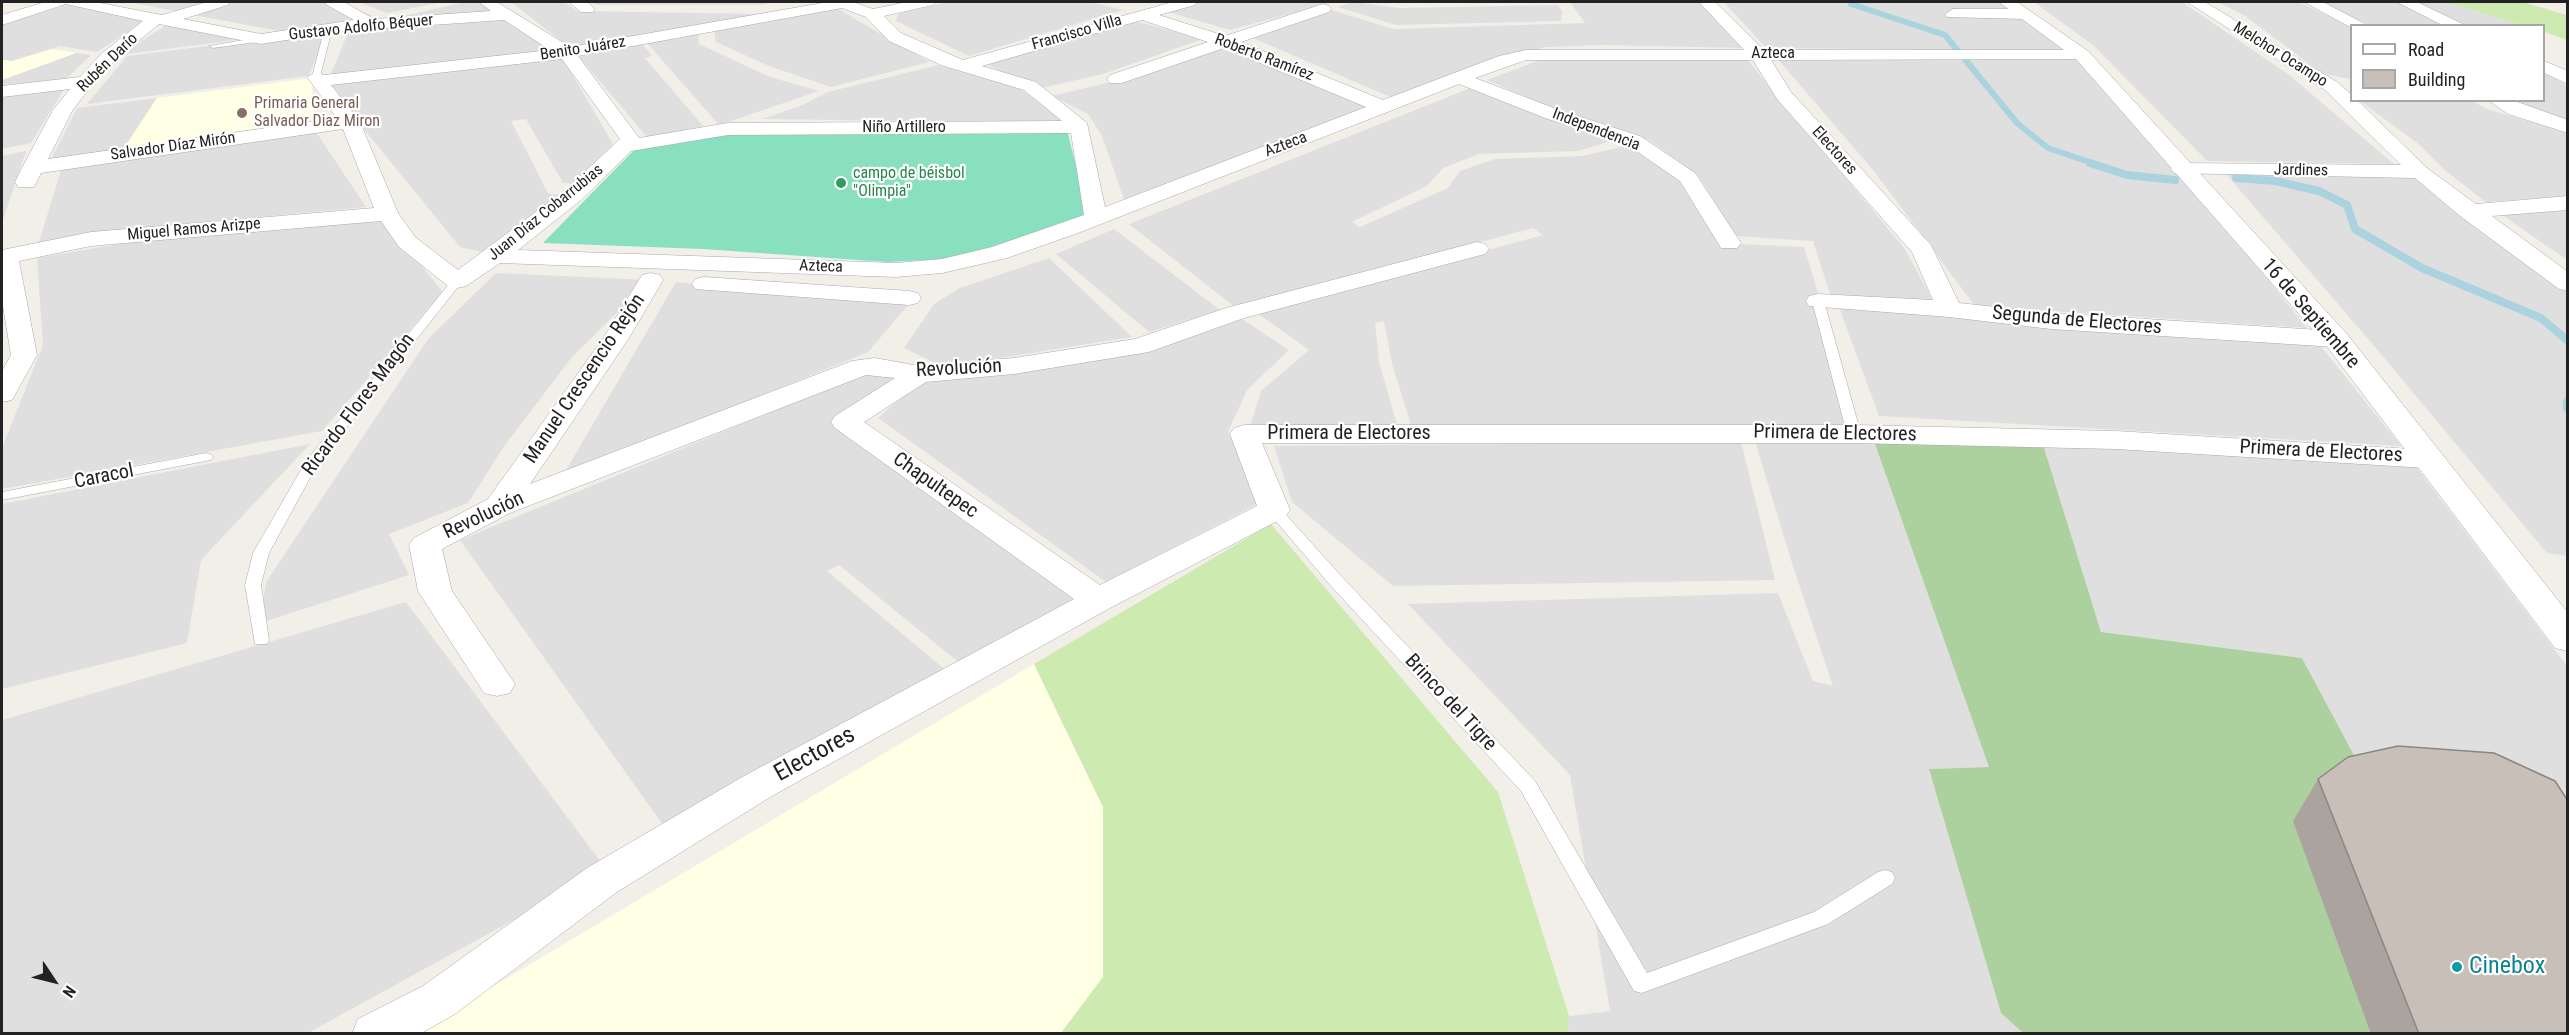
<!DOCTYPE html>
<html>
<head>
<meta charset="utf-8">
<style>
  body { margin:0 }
  #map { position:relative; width:2569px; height:1035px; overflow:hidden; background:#f2efe9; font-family:"Roboto Condensed",sans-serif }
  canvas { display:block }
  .frame { position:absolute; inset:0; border:3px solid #222; pointer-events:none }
  .legend { position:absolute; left:2350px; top:24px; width:195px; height:78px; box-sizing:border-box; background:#fff; border:2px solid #a7a7a7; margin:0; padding:8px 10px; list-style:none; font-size:18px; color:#222 }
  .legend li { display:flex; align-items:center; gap:12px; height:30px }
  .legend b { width:30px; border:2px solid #a7a7a7 }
  .north { position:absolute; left:24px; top:951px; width:60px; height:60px; -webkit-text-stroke:4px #fff; paint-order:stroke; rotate:125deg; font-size:16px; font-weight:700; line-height:24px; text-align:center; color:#222 }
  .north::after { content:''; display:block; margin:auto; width:21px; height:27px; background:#222; clip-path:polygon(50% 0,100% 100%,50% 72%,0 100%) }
</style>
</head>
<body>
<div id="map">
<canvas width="2569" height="1035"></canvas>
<div class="frame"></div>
<ul class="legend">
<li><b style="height:8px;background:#fff"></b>Road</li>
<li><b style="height:16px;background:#c7bfb8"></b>Building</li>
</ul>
<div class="north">N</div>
</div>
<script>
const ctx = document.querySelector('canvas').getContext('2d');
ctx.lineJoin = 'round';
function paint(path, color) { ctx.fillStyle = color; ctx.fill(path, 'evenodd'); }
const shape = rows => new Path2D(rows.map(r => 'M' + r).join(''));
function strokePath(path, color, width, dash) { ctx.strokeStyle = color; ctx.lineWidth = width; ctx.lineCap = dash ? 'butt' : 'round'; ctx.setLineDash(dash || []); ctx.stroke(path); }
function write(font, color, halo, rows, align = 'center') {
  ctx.font = font + ' "Roboto Condensed",sans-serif'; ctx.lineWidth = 4.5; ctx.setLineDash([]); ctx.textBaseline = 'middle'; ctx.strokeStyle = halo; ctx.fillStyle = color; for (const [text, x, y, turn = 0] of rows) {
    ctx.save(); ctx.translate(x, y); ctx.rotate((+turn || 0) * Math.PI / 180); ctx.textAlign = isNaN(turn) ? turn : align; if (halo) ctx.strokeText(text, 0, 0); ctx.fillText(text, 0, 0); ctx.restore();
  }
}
paint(shape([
  [128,2,210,2,180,12],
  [233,2,337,2,373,16,284,32,194,15],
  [358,2,443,2,387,13],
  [465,2,478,2,499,12,386,20],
  [511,2,564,2,578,11,759,14,571,49],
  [587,2,776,2,761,5,597,5],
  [948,2,1090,2,1123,10,969,56,896,21,898,14],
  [1188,2,1334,2,1230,30,1158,9],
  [1353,2,1399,8,1558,5,1562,11,1561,21,1396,25,1338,7],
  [1570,2,1704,2,1746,48,1602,45,1546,47,1523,53,1395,99,1248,36,1329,9,1393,29,1585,23],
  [1724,2,2004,2,2072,51,1766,48],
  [2034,2,2182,2,2288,74,2394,164,2207,161,2094,46],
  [2218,2,2299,2,2351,27,2351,79,2323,74,2245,16],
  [2318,2,2397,2,2454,25,2370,25],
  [2406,2,2444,2,2521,25,2462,25],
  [72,3,146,20,97,52,60,46,12,61,2,60,2,25],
  [833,6,929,62,831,87,769,66,716,42,714,31],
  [503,16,553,52,330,76,349,31],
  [1119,17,1203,39,1103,74,1037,89,980,61],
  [170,23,251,38,119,55],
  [329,31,308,76,87,104,127,56],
  [698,32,699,44,770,77,819,91,719,125,647,43],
  [642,44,652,56,645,58,703,126,648,138,579,57],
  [1208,44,1378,106,1126,205,1102,136,1088,114,1052,96,1128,78],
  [76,53,91,55,66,79,2,85,2,80],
  [562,57,613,144,575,184,563,183,526,119,511,121,548,193,563,197,491,254,460,247,328,85],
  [1548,57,1745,57,1905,249,1934,303,1830,294,1813,241,1735,236,1700,178,1649,140,1572,117,1487,80],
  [1776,57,2076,59,2178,167,2307,328,1975,306,1873,170],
  [938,65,1019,88,1070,123,762,119,803,105,828,92],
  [2544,73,2567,85,2567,123,2502,101,2544,100],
  [1478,85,1614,140,1578,151,1479,154,1443,168,1427,186,1352,222,1360,227,1448,188,1460,171,1495,159,1582,156,1630,145,1675,173,1718,243,1804,247,1823,309,1850,425,1412,428,1392,364,1384,321,1375,323,1379,362,1398,428,1249,430,1261,391,1309,350,1257,313,1543,235,1533,228,1236,308,1129,224],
  [66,86,31,143,2,149,2,93],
  [157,98,124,148,51,159,77,108],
  [2360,101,2472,101,2487,109,2567,133,2567,196,2486,202,2447,172,2420,145],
  [314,129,366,207,120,230,39,242,62,167],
  [26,151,2,223,2,156],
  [2226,174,2416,178,2567,285,2567,556,2547,553,2375,347],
  [2567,206,2567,260,2495,210],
  [381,216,443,292,322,431,2,489,2,448,43,345,37,258,119,244],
  [1114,229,1220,310,1149,332,1056,254],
  [1049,258,1132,337,943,367,904,348,934,304,960,288],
  [496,273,650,280,572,357,505,445,468,503,389,534,409,575,260,623,266,582,428,339],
  [676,282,908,305,868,352,562,477],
  [1837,302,2315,339,2401,446,1879,416],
  [1239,317,1289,350,1247,390,1228,432,1263,501,1106,582,878,418,917,383,1153,345],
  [868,372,905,375,836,420,1082,596,962,665,839,565,827,571,948,672,668,832,460,540],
  [2041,438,2411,460,2567,666,2567,813,2371,787,2302,658,2101,632],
  [1755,441,1875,444,1990,767,1930,769,2001,1013,2023,1033,1568,1033,1569,1016,1610,1011,1570,775,1408,604,1778,593,1813,681,1833,686,1791,560],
  [1741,442,1775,580,1393,586,1292,502,1274,446],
  [310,444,201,560,187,643,2,689,2,504],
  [406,602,606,869,308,1033,2,1034,2,720]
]), '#e0dfdf');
paint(shape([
  [52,49,76,53,2,80,2,60,12,61],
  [312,78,313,120,124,148,157,98],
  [1034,664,1103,807,1103,977,1061,1033,413,1034]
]), '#ffffe5');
paint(shape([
  [2444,2,2523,2,2567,15,2567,40,2544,32,2544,26,2521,25],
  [1271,524,1498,792,1569,1016,1568,1033,1061,1033,1103,977,1103,807,1034,664]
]), '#cdebb0');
paint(shape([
  [2041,438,2101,632,2302,658,2371,787,2371,1033,2023,1033,2001,1013,1929,769,1989,767,1875,444]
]), '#add19e');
paint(shape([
  [756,123,1067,130,1089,218,1018,244,949,259,887,262,703,249,543,243,636,148]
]), '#88e0be');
strokePath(shape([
  [1857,2,1851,4,1945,35,2017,123,2048,148,2095,164]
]), '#aad3df', 6);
strokePath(shape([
  [2090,163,2127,175,2175,180],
  [2236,178,2275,181,2319,191,2347,205,2355,229,2422,268,2541,318,2568,341]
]), '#aad3df', 8);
strokePath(shape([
  [2568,402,2568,408]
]), '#aad3df', 10);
const service = shape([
  [325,27,332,29,320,77,316,80,312,77,325,27],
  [261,37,264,37,264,41,213,48,209,46,261,37],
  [457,278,463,281,461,283,317,465,269,553,261,585,269,640,267,644,255,644,245,585,253,553,306,461,453,279,457,278],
  [1818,297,1824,301,1861,434,1859,437,1849,437,1847,434,1812,301,1818,297],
  [206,453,211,454,213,457,211,460,2,500,2,492,206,453],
  [1274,506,1279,507,1343,578,1535,781,1647,973,1814,912,1878,872,1885,870,1892,872,1895,878,1892,884,1828,924,1642,993,1634,991,1521,791,1331,586,1269,513,1267,510,1274,506]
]);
const minor = shape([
  [45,2,95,2,162,15,207,2,230,2,228,5,183,19,261,34,354,20,327,5,325,2,344,2,374,19,491,11,479,2,497,2,570,47,828,2,853,2,873,9,907,2,935,2,933,5,884,16,901,33,963,60,1173,2,1197,2,1195,5,1159,15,1225,36,1323,4,1329,6,1331,9,1329,12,1241,42,1383,100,1499,56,1526,50,1744,50,1699,2,1715,2,1764,50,2082,50,2088,51,2091,55,2088,59,1771,60,1791,92,1931,245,1959,303,2051,313,2336,331,2345,333,2349,339,2345,345,2336,347,2051,329,1949,317,1809,306,1806,301,1809,296,1818,294,1933,300,1912,252,1777,99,1753,60,1526,60,1475,78,1559,110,1640,136,1695,173,1741,243,1737,248,1721,248,1680,181,1626,144,1545,118,1459,84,1078,233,1007,258,942,273,896,277,500,263,466,286,457,288,448,286,399,247,381,221,91,246,19,261,37,355,12,400,2,402,2,371,11,355,2,300,2,250,91,232,374,208,343,129,41,173,34,187,18,187,15,182,22,168,53,110,70,89,2,97,2,86,80,77,102,53,143,21,66,4,2,25,2,15,45,2],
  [842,8,866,17,889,41,941,65,1024,90,1062,121,728,123,639,138,578,56,842,8],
  [504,20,550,50,324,75,316,72,307,77,337,118,48,159,72,111,91,86,114,61,159,24,261,44,344,31,504,20],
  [1142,20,1208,42,1110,75,1107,79,1110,83,1122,83,1224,48,1366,107,1105,207,1087,123,1036,82,982,66,1142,20],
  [562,59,620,139,565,190,458,270,415,237,398,213,360,122,331,85,562,59],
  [1071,133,1084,215,992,247,942,259,896,263,518,250,581,200,631,151,728,135,1071,133],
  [569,2,587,2,595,9,593,12,581,12,569,2],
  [2187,2,2205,2,2337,82,2352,95,2352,100,2357,100,2427,168,2476,204,2568,196,2568,210,2492,216,2568,272,2568,291,2559,289,2460,216,2415,178,2174,173,2171,169,2174,165,2181,163,2401,165,2325,90,2187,2],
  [2304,2,2323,2,2369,26,2352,26,2352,28,2304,2],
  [2397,2,2417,2,2467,26,2444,26,2397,2],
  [1953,9,2025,9,2033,14,2025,19,1947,17,1945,14,1953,9],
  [2544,61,2568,71,2568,84,2544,73,2544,61],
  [2488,100,2512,100,2568,120,2568,133,2508,114,2488,100],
  [1477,242,1485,244,1489,249,1485,254,1244,318,1149,352,1014,374,926,382,864,422,1100,585,1257,506,1230,434,1234,428,1244,425,1854,425,2116,431,2426,450,2437,453,2441,459,2437,465,2426,468,2116,449,1854,443,1262,443,1290,510,1285,517,1110,608,772,796,617,892,455,1014,420,1034,352,1034,358,1019,423,986,587,868,744,776,1074,599,835,428,831,422,835,416,895,378,866,375,510,513,442,549,452,591,515,684,510,693,497,696,484,693,418,591,409,545,414,538,488,499,604,337,642,275,651,273,660,275,663,280,629,338,530,484,852,361,875,358,919,366,1014,358,1135,339,1226,308,1477,242],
  [704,277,909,291,918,293,921,298,918,303,909,305,695,289,692,284,695,279,704,277]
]);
const tertiary = shape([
  [1999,2,2017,2,2088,51,2346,333,2568,613,2568,651,2555,648,2326,345,2076,59,1999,2]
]);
strokePath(service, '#a9a9a9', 1);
strokePath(minor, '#a9a9a9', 1);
strokePath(tertiary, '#a9a9a9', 1);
paint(service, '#fff');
paint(minor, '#fff');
paint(tertiary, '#fff');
paint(shape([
  [2318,779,2568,1034,2371,1034,2293,821]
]), '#aba49e');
const building = shape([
  [2398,746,2494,753,2555,781,2568,801,2568,1034,2419,1034,2318,779,2348,757,2398,746]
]);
paint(building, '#c7bfb8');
strokePath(building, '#8b8681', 1.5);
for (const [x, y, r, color] of [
  [242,113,6,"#8d6e63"],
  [841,183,6,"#2e9e5b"],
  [2457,967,6,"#0f9aa8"]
]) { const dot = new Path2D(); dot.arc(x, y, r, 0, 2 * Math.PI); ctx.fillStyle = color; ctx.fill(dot); strokePath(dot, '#fff', 2); }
write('16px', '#222', '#fff', [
  ["Gustavo Adolfo Béquer",361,28,-6],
  ["Francisco Villa",1077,33,-16],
  ["Benito Juárez",583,49,-9],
  ["Azteca",1773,54],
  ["Melchor Ocampo",2280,55,32],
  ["Roberto Ramírez",1264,58,21],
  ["Rubén Darío",108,63,-44],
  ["Niño Artillero",904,128],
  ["Independencia",1596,130,21],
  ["Azteca",1286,145,-21],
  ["Salvador Díaz Mirón",173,147,-8],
  ["Electores",1834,151,48],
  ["Jardines",2301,171,1],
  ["Juan Díaz Cobarrubias",546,213,-39],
  ["Miguel Ramos Arizpe",194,230,-5],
  ["Azteca",821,267,2]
]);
write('16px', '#785e54', '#fff', [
  ["Primaria General",254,104],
  ["Salvador Diaz Miron",254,122]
], 'left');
write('16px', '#27864d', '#fff', [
  ["campo de béisbol",853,174],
  ["\"Olimpia\"",853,192]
], 'left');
write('20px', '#222', '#fff', [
  ["16 de Septiembre",2310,314,49],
  ["Segunda de Electores",2077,321,5],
  ["Revolución",959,369,-3],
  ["Manuel Crescencio Rejón",585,379,-56],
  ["Ricardo Flores Magón",359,405,-53],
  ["Primera de Electores",1349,434],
  ["Primera de Electores",1835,434,1],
  ["Primera de Electores",2321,452,3],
  ["Caracol",104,477,-11],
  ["Chapultepec",935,486,35],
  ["Revolución",484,516,-25],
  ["Brinco del Tigre",1450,703,47]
]);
write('24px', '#222', '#fff', [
  ["Electores",815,755,-29]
]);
write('24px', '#0d838f', '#fff', [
  ["Cinebox",2469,967]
], 'left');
</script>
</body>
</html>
